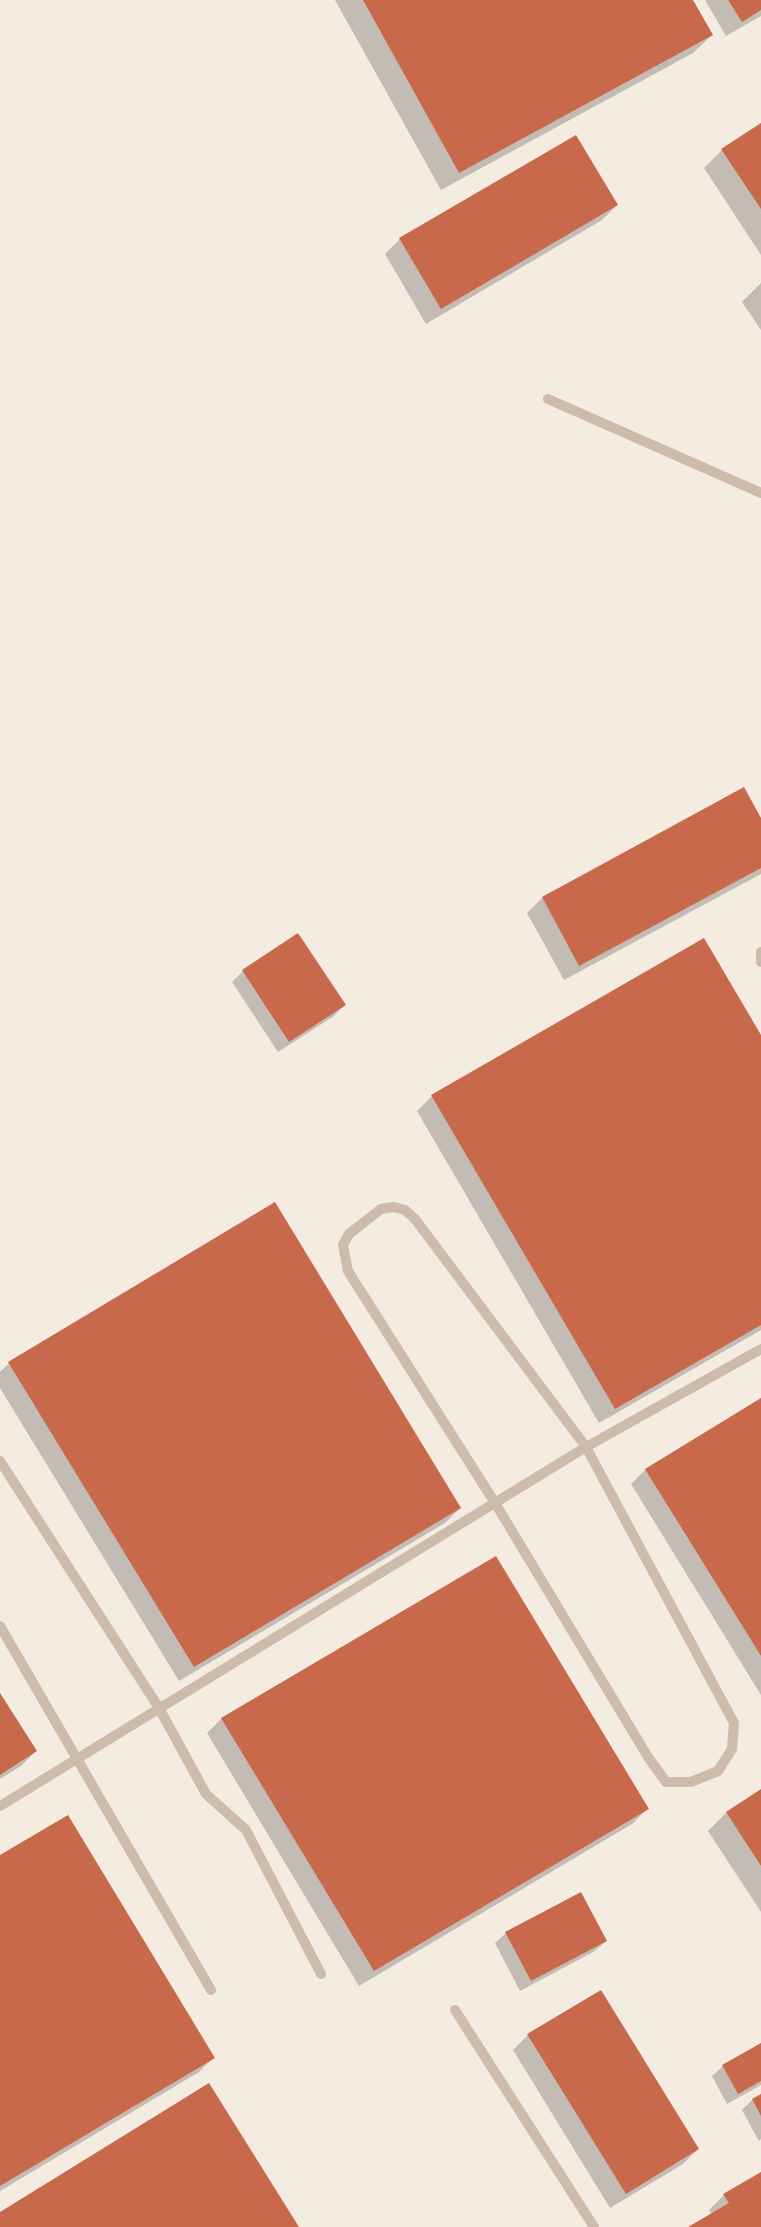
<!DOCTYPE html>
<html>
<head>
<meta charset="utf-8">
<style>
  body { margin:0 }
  canvas { display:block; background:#f4ebe1 }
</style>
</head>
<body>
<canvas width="761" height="2227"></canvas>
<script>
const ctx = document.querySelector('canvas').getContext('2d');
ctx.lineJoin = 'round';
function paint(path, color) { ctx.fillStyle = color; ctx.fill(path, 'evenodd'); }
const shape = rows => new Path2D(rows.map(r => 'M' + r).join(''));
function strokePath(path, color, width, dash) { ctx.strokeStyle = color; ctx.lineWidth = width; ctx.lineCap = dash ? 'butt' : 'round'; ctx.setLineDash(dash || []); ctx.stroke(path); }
paint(shape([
  [335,0,692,0,712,35,693,53,441,190],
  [705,0,761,0,761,16,726,36],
  [761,124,761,255,704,168,722,150],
  [617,205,602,220,426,324,385,254,400,239],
  [761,283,761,330,742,302],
  [744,789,761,820,761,874,564,980,527,913,542,898],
  [297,935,344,1005,334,1016,278,1052,232,982,243,971],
  [761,1037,761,1330,599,1423,417,1111,432,1096],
  [9,1363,460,1508,445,1523,179,1681,0,1388,0,1372],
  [761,1399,761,1695,631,1484,646,1469],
  [0,1695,36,1751,21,1766,0,1779],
  [222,1718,647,1809,632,1824,359,1986,207,1733],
  [761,1790,761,1912,708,1831,726,1813],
  [0,1856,213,2058,199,2072,0,2191],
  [506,1933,606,1941,595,1951,520,1991,495,1943],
  [528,2035,698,2149,683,2164,610,2208,513,2050],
  [761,2044,761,2085,727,2104,712,2076,723,2066],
  [761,2095,761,2139,759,2141,742,2110,752,2100],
  [761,2174,761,2227,690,2227,712,2214,709,2210,724,2195]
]), '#0003');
paint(shape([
  [363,0,693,0,713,35,459,173],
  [728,0,761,0,761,10,742,22],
  [761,123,761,209,721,149],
  [576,135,618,205,441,309,399,238],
  [744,787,761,818,761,868,579,966,542,897],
  [298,933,346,1005,289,1042,242,970],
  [704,938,761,1035,761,1325,615,1409,431,1095],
  [275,1202,461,1508,194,1667,8,1362],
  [761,1398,761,1656,645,1469],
  [496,1556,649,1809,374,1971,221,1718],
  [0,1693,37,1751,0,1775],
  [761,1789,761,1866,726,1812],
  [68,1815,215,2058,0,2186,0,1855],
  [581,1892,607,1941,531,1981,505,1932],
  [601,1990,699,2149,626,2194,527,2034],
  [761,2043,761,2081,738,2094,722,2065],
  [209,2083,299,2227,0,2227,0,2212],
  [761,2094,761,2116,752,2099],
  [761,2172,761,2227,688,2227,729,2203,723,2194]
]), '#c8694b');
strokePath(shape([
  [548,399,761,493],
  [761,952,761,962],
  [394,1207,405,1210,415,1219,586,1447,734,1723,732,1749,718,1771,691,1782,666,1782,648,1757,495,1503,348,1271,343,1245,349,1234,381,1209,394,1207],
  [0,1461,159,1708,206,1794,246,1830,321,1974],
  [0,1626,211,1990],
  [0,1806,586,1447,761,1349],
  [455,2010,594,2227]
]), '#cdbbac', 10);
</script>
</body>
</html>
